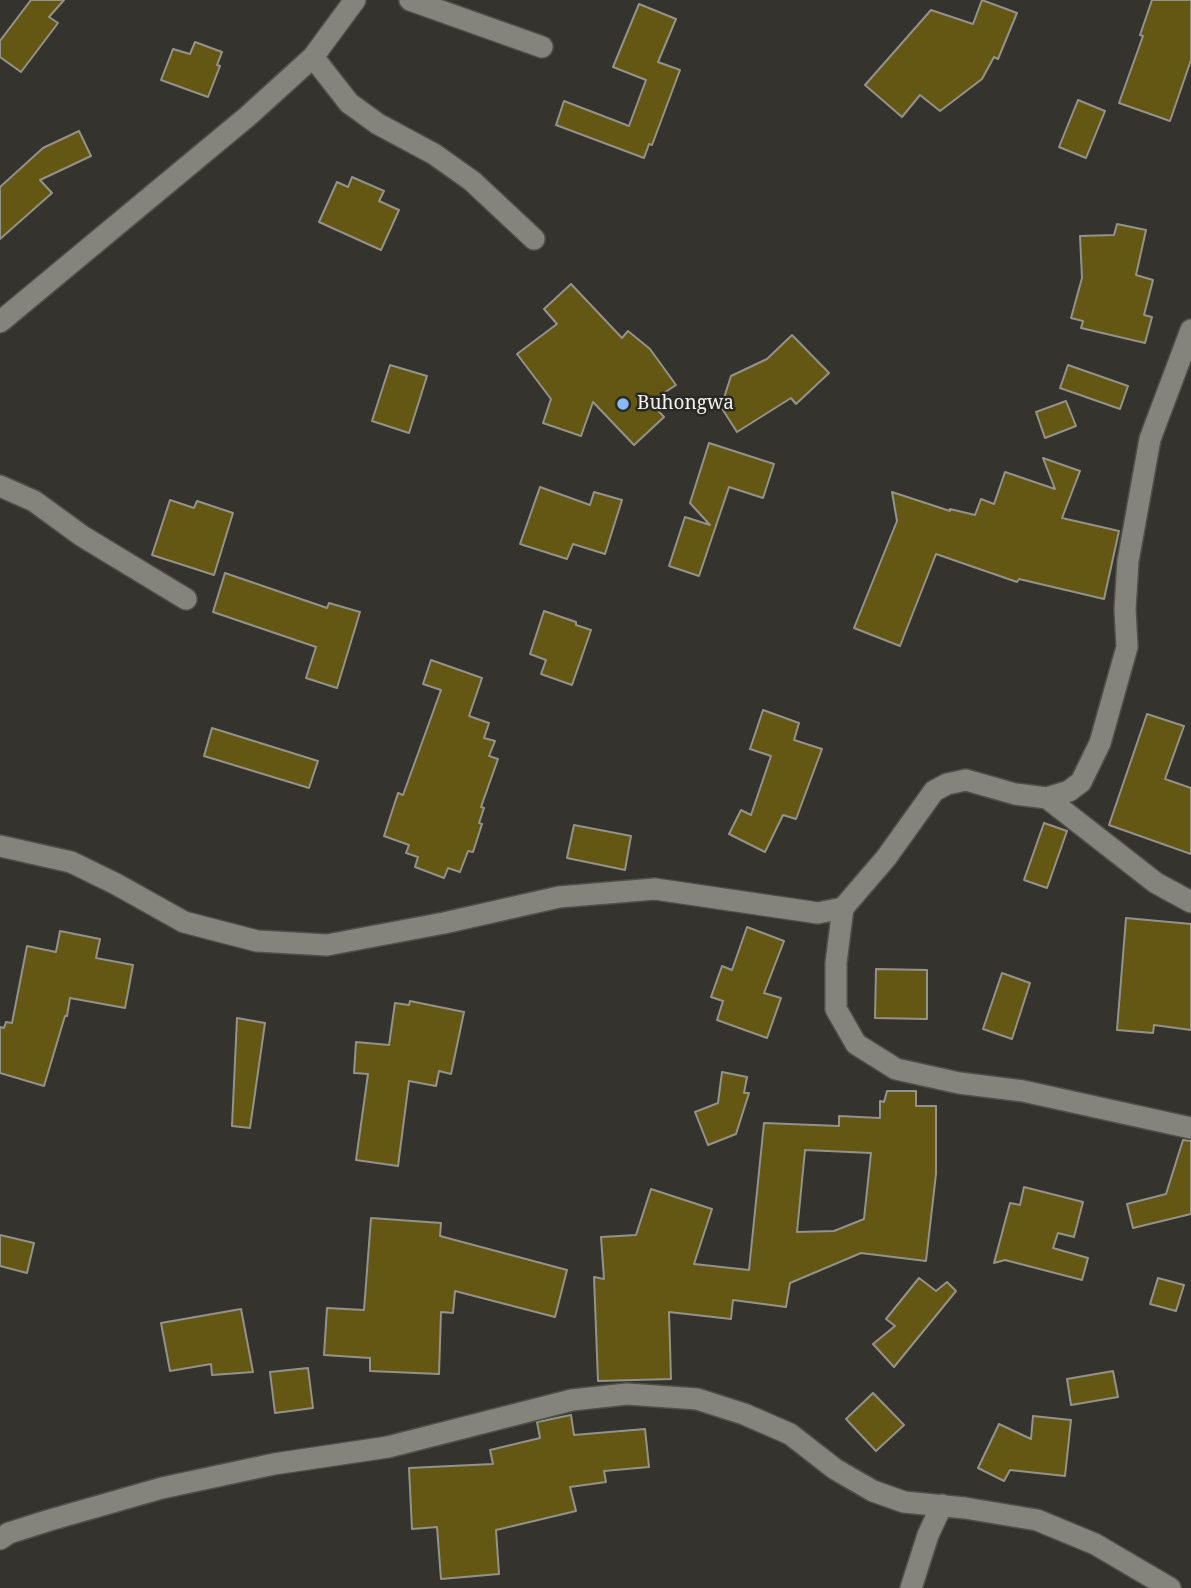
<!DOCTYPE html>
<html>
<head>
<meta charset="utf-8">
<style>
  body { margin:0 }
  canvas { display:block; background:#34332d }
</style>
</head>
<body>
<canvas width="1191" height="1588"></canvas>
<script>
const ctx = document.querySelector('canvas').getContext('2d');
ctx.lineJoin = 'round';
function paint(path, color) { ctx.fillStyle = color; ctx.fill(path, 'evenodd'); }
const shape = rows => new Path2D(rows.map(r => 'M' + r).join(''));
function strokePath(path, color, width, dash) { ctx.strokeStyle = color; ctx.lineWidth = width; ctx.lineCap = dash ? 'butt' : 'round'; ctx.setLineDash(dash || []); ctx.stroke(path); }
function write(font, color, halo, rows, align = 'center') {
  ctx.font = font + ' "Noto Serif",serif'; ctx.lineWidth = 5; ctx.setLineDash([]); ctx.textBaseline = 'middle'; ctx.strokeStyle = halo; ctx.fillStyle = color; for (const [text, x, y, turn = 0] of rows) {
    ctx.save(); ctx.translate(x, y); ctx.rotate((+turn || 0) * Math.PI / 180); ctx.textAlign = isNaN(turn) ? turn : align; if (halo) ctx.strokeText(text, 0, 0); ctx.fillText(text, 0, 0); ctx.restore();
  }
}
const building = shape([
  [31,0,64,0,49,17,58,23,21,72,0,57,0,41,31,0],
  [982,0,1017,13,998,59,994,57,982,79,940,111,920,95,902,117,865,85,931,10,973,24,982,0],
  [1152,0,1191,0,1191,60,1170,121,1119,103,1143,36,1140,35,1152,0],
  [639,4,676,19,658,62,680,70,652,145,649,144,644,158,556,125,564,101,629,126,646,80,613,67,639,4],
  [195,42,222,52,217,65,220,66,208,97,161,80,173,49,190,54,195,42],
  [1078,100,1105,111,1086,158,1059,147,1078,100],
  [79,131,91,156,40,180,52,193,0,239,0,187,43,148,79,131],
  [352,177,384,191,379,201,399,210,381,250,319,222,337,182,348,187,352,177],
  [1117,224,1146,230,1136,275,1153,280,1144,315,1152,317,1145,343,1081,328,1083,321,1071,318,1082,278,1080,236,1114,235,1117,224],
  [571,284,622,338,628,331,650,349,676,385,650,402,664,417,634,445,593,402,581,436,543,423,551,399,517,354,557,324,544,309,571,284],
  [792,335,829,373,796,404,791,398,737,432,721,407,731,376,767,359,792,335],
  [390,365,427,376,409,433,372,421,390,365],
  [1068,365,1128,386,1120,409,1060,388,1068,365],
  [1066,401,1076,426,1045,438,1036,412,1066,401],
  [709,443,774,464,763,498,729,487,699,576,669,566,685,517,710,525,690,503,709,443],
  [1043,458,1080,471,1062,518,1119,531,1104,599,1019,579,1017,582,936,554,900,646,854,628,897,521,892,492,950,511,950,509,975,515,981,499,994,504,1005,472,1055,489,1043,458],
  [540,487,590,505,594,492,622,500,605,554,573,544,567,559,520,544,540,487],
  [170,500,194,508,197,501,233,513,214,575,152,555,170,500],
  [225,573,327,608,329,603,360,612,337,688,306,678,316,647,213,612,225,573],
  [544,611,576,622,576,625,591,630,572,685,541,674,546,660,530,654,544,611],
  [431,660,482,678,469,716,489,723,484,738,495,741,489,756,498,759,481,807,484,808,479,823,482,824,473,852,468,851,460,872,448,868,444,878,415,867,418,857,406,853,409,845,384,836,398,793,403,795,441,690,423,684,431,660],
  [763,710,799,723,794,740,822,749,796,819,783,815,765,852,729,834,741,810,751,815,771,756,750,749,763,710],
  [1147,714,1184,726,1165,779,1191,788,1191,854,1109,825,1147,714],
  [212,728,318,761,309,788,204,756,212,728],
  [1044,823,1067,831,1047,888,1024,880,1044,823],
  [574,825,631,836,625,870,567,858,574,825],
  [1126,918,1191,924,1191,1030,1154,1025,1153,1033,1117,1030,1126,918],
  [747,927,784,941,764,993,781,998,767,1038,717,1020,723,1001,711,997,722,966,732,970,747,927],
  [60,931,100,939,96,958,133,965,125,1008,70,998,67,1016,65,1016,44,1086,0,1073,0,1027,4,1028,6,1022,12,1023,27,946,56,952,60,931],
  [876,969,927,970,927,1019,875,1018,876,969],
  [1002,973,1030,983,1012,1039,983,1029,1002,973],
  [410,1001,464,1012,451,1074,439,1071,436,1086,409,1081,398,1166,356,1160,368,1074,354,1073,356,1042,389,1045,395,1003,409,1005,410,1001],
  [237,1018,265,1023,250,1128,232,1126,237,1018],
  [722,1072,747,1077,744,1093,749,1093,736,1134,708,1145,695,1112,718,1103,722,1072],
  [887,1091,916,1091,916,1106,936,1106,936,1174,926,1261,861,1253,790,1283,786,1307,733,1300,731,1319,669,1312,671,1379,598,1381,594,1277,604,1279,601,1237,636,1235,651,1189,712,1209,694,1264,749,1270,764,1123,839,1126,839,1116,880,1118,880,1101,884,1102,887,1091],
  [805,1150,871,1153,864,1219,834,1231,797,1232,805,1150],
  [1183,1140,1191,1141,1191,1214,1133,1228,1127,1204,1166,1194,1183,1140],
  [1024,1187,1083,1202,1074,1237,1058,1233,1053,1248,1088,1258,1082,1280,1005,1260,994,1263,1010,1203,1020,1205,1024,1187],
  [371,1218,441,1223,440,1236,567,1270,555,1317,455,1291,453,1313,441,1312,439,1374,370,1371,370,1358,324,1355,327,1308,364,1310,371,1218],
  [0,1235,34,1243,27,1273,0,1266,0,1235],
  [919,1278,936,1291,947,1282,956,1291,894,1367,873,1344,895,1326,886,1319,919,1278],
  [1158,1278,1184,1285,1176,1311,1150,1304,1158,1278],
  [241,1309,253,1372,212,1375,211,1364,170,1371,161,1323,241,1309],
  [308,1368,313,1408,275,1413,270,1372,308,1368],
  [1113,1371,1118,1397,1071,1405,1067,1379,1113,1371],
  [873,1393,904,1425,876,1451,846,1419,873,1393],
  [571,1415,574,1435,645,1429,649,1467,604,1471,606,1482,570,1487,576,1511,496,1530,499,1574,441,1579,437,1527,412,1529,409,1468,493,1464,490,1450,540,1438,537,1422,571,1415],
  [1033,1416,1071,1420,1065,1476,1010,1470,1004,1481,978,1468,999,1424,1031,1439,1033,1416]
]);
paint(building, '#645613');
strokePath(building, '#93928b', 2);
const minor = shape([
  [410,0,542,47],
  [313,57,349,103,378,124,434,154,472,181,534,239],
  [0,322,248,116,313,57,355,0],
  [0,486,34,501,82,536,186,599],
  [1047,798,1156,883,1191,902],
  [0,846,71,862,116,884,184,922,257,941,327,945,444,923,559,897,655,889,818,913,843,908,886,858,934,791,947,784,966,780,1015,794,1047,798,1069,791,1081,782,1100,743,1127,647,1125,609,1128,561,1150,439,1191,330],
  [843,908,836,963,836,1009,856,1044,896,1069,959,1083,1023,1091,1191,1128],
  [0,1539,9,1533,50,1520,162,1488,274,1464,388,1447,572,1400,627,1394,697,1399,744,1414,790,1434,835,1469,873,1491,904,1502,965,1508,1037,1520,1095,1544,1170,1588],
  [911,1588,928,1535,942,1505]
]);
strokePath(minor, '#504f49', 24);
strokePath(minor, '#84837c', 21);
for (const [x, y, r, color] of [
  [623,404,7,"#88bbfc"]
]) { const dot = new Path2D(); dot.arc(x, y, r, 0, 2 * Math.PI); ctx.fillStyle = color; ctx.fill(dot); strokePath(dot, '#2a2923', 2.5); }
write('19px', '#f3f3ef', '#2a2923', [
  ["Buhongwa",637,404]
], 'left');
</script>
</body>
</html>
